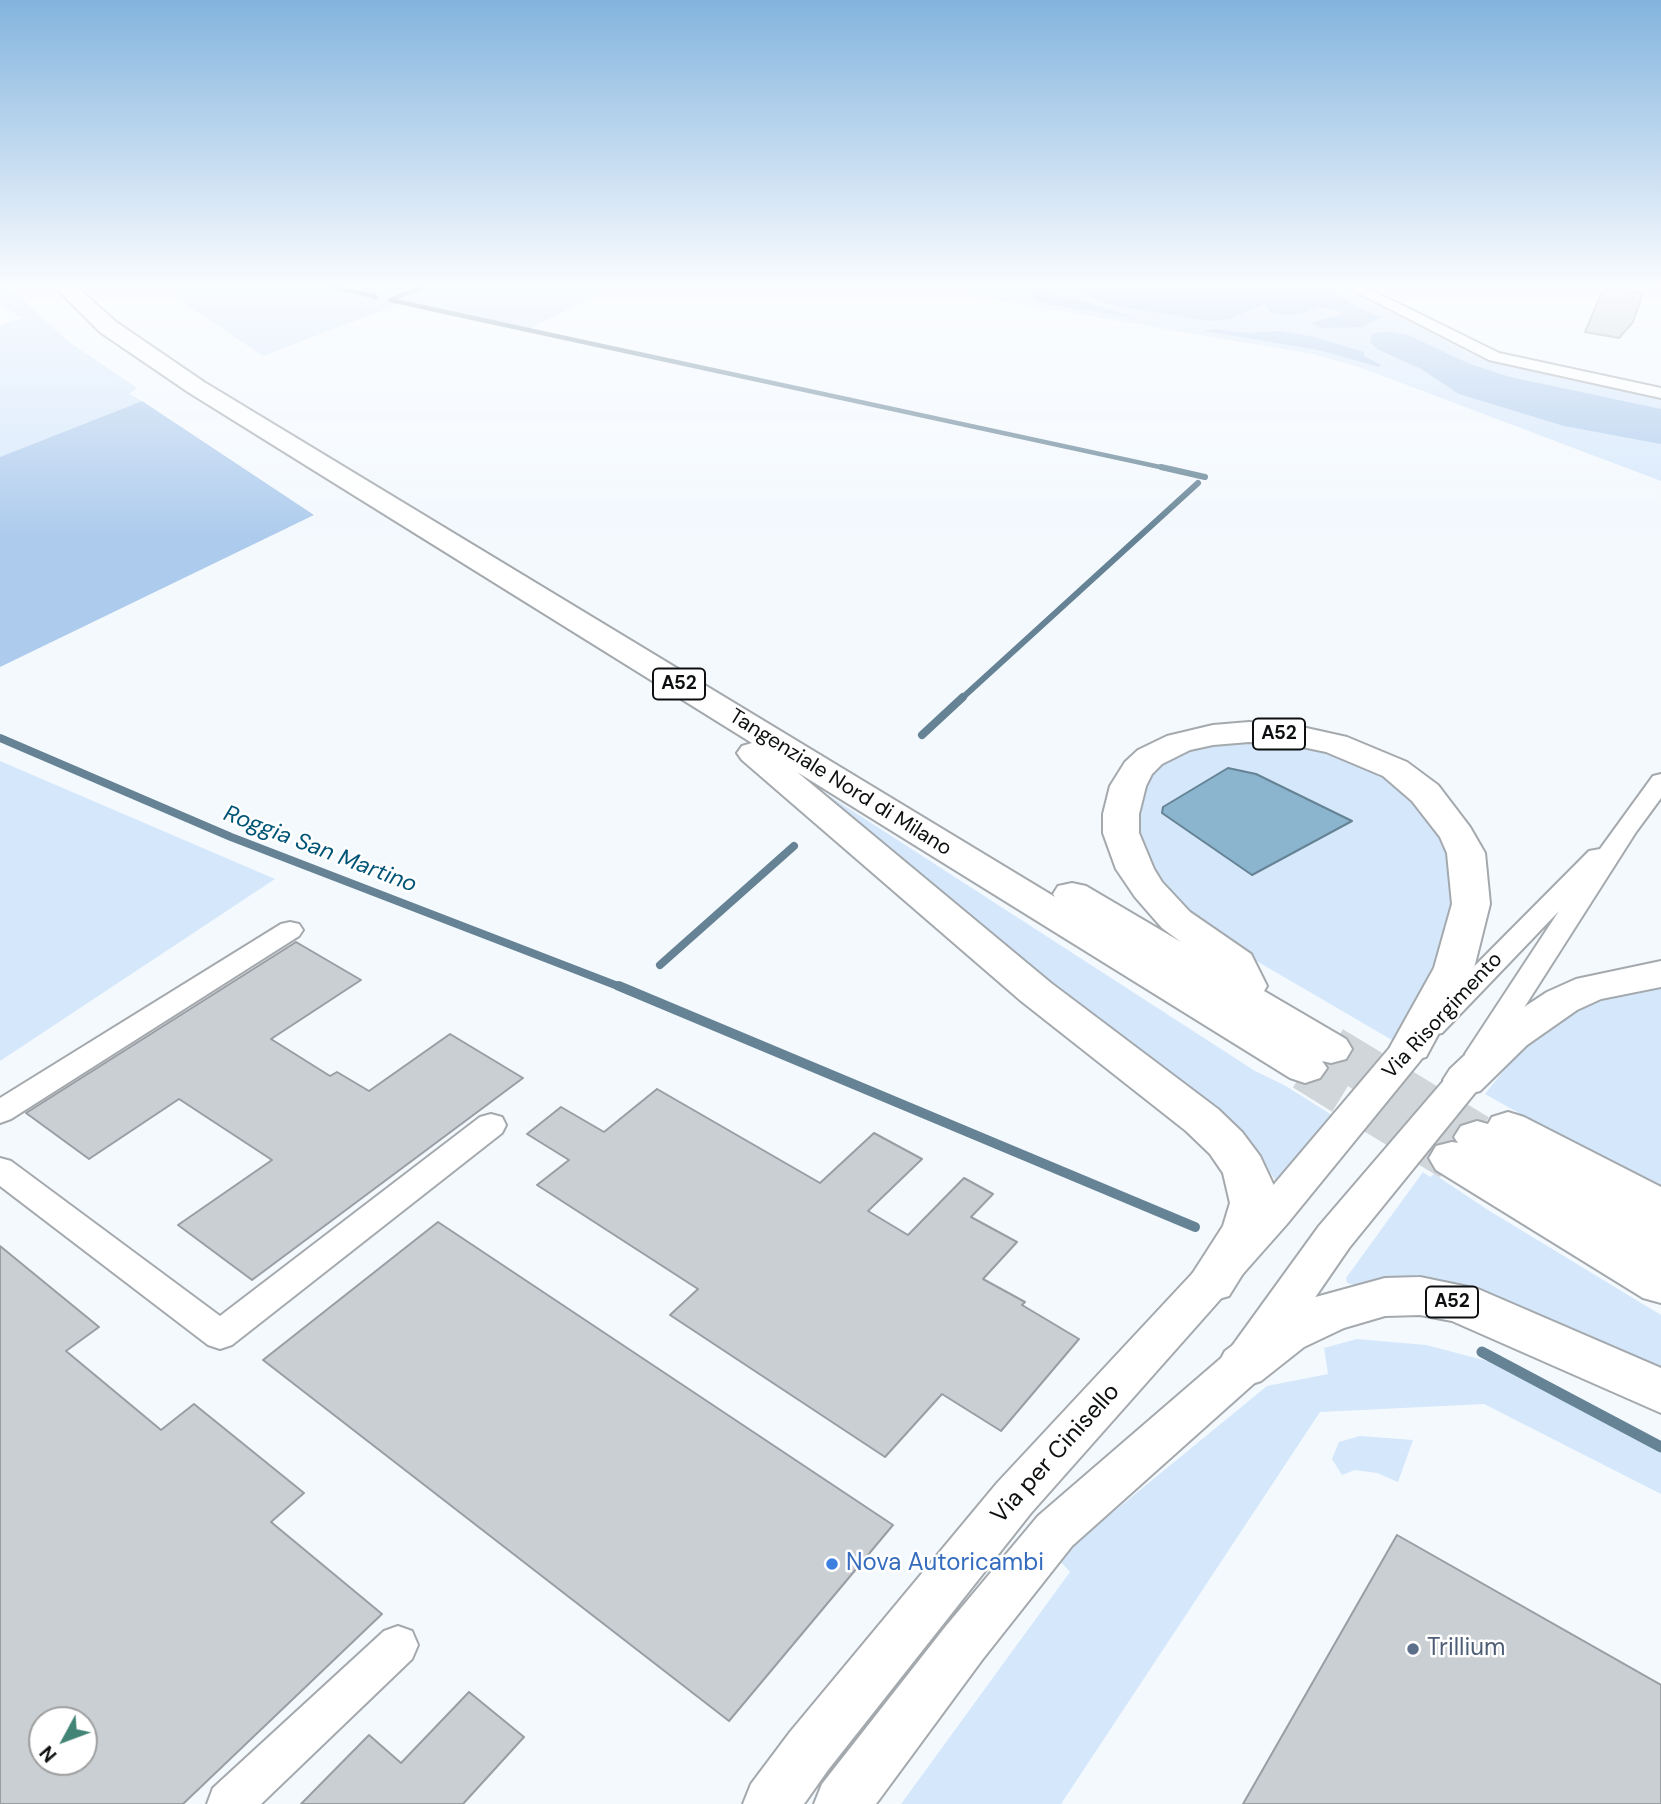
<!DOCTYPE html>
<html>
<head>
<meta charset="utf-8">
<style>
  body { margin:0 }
  #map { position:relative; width:1661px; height:1804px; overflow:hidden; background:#f4f9fe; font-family:"DM Sans",sans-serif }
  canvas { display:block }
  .north { position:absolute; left:28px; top:1706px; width:70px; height:70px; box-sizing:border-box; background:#fff; border:2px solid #9e9f9f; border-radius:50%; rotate:229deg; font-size:19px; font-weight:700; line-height:28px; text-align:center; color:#0d0f10 }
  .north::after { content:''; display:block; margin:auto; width:24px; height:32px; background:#428475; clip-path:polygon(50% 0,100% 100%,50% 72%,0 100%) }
</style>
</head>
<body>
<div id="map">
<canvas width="1661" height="1804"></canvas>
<div class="north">N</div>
</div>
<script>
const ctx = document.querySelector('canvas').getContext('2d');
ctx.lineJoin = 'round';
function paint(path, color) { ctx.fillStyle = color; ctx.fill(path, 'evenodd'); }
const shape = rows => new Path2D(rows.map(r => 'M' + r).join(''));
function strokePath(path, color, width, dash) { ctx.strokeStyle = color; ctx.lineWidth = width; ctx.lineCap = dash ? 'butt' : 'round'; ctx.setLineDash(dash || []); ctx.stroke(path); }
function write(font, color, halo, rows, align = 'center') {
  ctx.font = font + ' "DM Sans",sans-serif'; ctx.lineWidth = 5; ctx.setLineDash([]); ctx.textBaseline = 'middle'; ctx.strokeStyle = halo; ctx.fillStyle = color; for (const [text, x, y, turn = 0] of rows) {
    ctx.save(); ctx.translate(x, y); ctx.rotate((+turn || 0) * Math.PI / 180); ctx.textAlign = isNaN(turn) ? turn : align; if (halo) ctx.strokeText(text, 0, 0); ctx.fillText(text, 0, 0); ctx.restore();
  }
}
paint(shape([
  [0,285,7,285,69,342,137,388,129,394,142,401,0,457,0,325,22,318,0,304],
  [157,285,618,285,528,329,404,302,263,356],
  [908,285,1339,285,1481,359,1661,396,1661,481,1359,367,1312,354],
  [1287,739,1384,771,1444,830,1459,896,1424,1002,1392,1040,1241,952,1192,919,1158,881,1137,850,1134,816,1153,766,1185,746],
  [0,761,275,879,0,1061],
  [811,784,1255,1071,1284,1085,1332,1115,1278,1183,1252,1151,1059,994],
  [1661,981,1661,1193,1485,1094,1520,1050,1563,1016,1592,999],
  [1423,1172,1430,1177,1434,1174,1488,1210,1661,1315,1661,1378,1347,1283,1346,1278],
  [1357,1339,1426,1345,1499,1364,1661,1451,1661,1494,1484,1404,1320,1412,1061,1804,901,1804,1070,1572,1057,1558,1267,1386,1328,1374,1324,1348],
  [1360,1436,1413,1440,1398,1482,1377,1473,1355,1470,1342,1475,1332,1459,1339,1442]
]), '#d5e7fb');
paint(shape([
  [1012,285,1036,285,1032,289,1038,292,1077,299,1135,318,1052,305,1036,300,1028,291],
  [1069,285,1241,285,1259,289,1280,285,1312,286,1331,290,1358,308,1382,317,1363,327,1321,328,1311,323,1342,314,1335,309,1317,307,1303,314,1286,315,1271,313,1264,304,1230,319,1208,321,1122,307,1096,300],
  [1213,329,1249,333,1281,331,1314,337,1364,352,1364,356,1381,365,1379,367,1318,350,1205,331],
  [1391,332,1408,335,1470,364,1510,377,1661,409,1661,444,1564,426,1459,394,1421,369,1377,349,1370,342,1373,333],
  [142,401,314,515,0,667,0,457]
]), '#adcbed');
const water = shape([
  [1228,768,1256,774,1352,821,1252,875,1162,813,1163,807,1228,768]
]);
paint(water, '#8bb5ce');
strokePath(water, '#658395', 2);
strokePath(shape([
  [328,285,376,297],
  [390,300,1169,469],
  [390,300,427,285]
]), '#658395', 4.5);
strokePath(shape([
  [1161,467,1205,477],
  [961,699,1198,483]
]), '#658395', 6);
strokePath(shape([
  [922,735,963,697],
  [0,738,231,837,623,988],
  [660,965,794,846]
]), '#658395', 8);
strokePath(shape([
  [619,986,1195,1227]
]), '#658395', 10);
strokePath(shape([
  [1482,1352,1661,1447]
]), '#658395', 11);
const building = shape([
  [1604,287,1643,293,1633,322,1619,338,1585,332,1604,287],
  [296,942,361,980,271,1039,330,1076,337,1072,369,1091,450,1034,523,1078,252,1280,178,1225,272,1160,179,1099,89,1159,26,1113,296,942],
  [657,1089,820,1183,874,1133,922,1159,868,1211,908,1235,964,1178,993,1194,971,1217,1017,1242,983,1279,1025,1302,1022,1305,1079,1339,1001,1431,942,1394,885,1457,670,1315,698,1289,537,1185,569,1160,527,1134,561,1107,604,1132,657,1089],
  [438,1222,893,1525,729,1721,263,1360,438,1222],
  [0,1246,99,1327,66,1351,161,1430,194,1404,304,1493,271,1522,382,1614,183,1804,0,1804,0,1246],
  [42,1720,84,1720,84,1762,42,1762,42,1720],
  [1397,1535,1661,1685,1661,1804,1243,1804,1397,1535],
  [469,1692,524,1737,463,1804,301,1804,369,1735,401,1763,469,1692]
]);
paint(building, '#cacfd4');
strokePath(building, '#9a9ea3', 2);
strokePath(shape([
  [1331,1049,1477,1137],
  [1305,1068,1452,1158]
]), '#d1d6da', 46, [46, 23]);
const minor = shape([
  [1343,285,1361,285,1499,353,1661,388,1661,398,1489,360,1343,285],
  [1661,774,1661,798,1636,832,1490,1061,1480,1064,1470,1061,1465,1054,1559,911,1442,1033,1432,1035,1422,1033,1418,1026,1422,1019,1589,851,1600,849,1653,776,1661,774],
  [290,922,299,924,303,930,299,936,11,1119,0,1123,0,1098,281,924,290,922],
  [491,1114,502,1117,506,1125,502,1133,232,1345,220,1349,208,1345,0,1186,0,1158,11,1161,220,1316,480,1117,491,1114],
  [398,1626,412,1631,418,1645,412,1659,261,1804,207,1804,213,1788,384,1631,398,1626]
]);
const major = shape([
  [1411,1035,1424,1038,1429,1047,1424,1056,1287,1224,1031,1513,828,1770,804,1804,743,1804,751,1784,790,1732,997,1483,1259,1202,1398,1038,1411,1035],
  [1465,1067,1478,1071,1484,1080,1478,1089,1349,1248,1259,1379,1072,1546,982,1660,876,1804,814,1804,822,1784,946,1626,1038,1516,1227,1353,1319,1226,1452,1071,1465,1067]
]);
const highway = shape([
  [53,285,75,285,116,322,204,382,1055,897,1053,894,1058,886,1072,883,1086,886,1181,942,1162,928,1135,897,1116,869,1103,833,1103,814,1110,786,1125,762,1138,750,1167,736,1213,725,1249,722,1293,725,1347,737,1407,762,1438,785,1470,827,1485,853,1490,904,1474,968,1426,1057,1411,1061,1396,1057,1390,1047,1434,968,1452,904,1447,853,1440,837,1412,801,1383,776,1326,752,1293,745,1249,742,1213,745,1190,750,1162,764,1152,774,1146,786,1139,814,1139,833,1154,869,1162,882,1190,912,1251,954,1267,986,1264,991,1346,1039,1352,1049,1346,1059,1331,1063,1322,1061,1327,1068,1320,1078,1305,1083,1290,1078,797,772,1051,983,1218,1109,1242,1132,1260,1156,1275,1188,1278,1203,1270,1230,1229,1296,1212,1301,1195,1296,1187,1282,1223,1226,1230,1203,1223,1173,1210,1154,1186,1131,1021,1001,742,760,737,753,742,746,752,743,188,392,100,332,53,285],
  [1661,961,1661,987,1601,999,1577,1010,1527,1045,1480,1091,1465,1095,1450,1091,1443,1080,1450,1069,1497,1025,1547,992,1576,979,1661,961],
  [1508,1112,1524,1117,1661,1187,1661,1303,1643,1298,1436,1170,1429,1158,1436,1146,1452,1142,1458,1143,1454,1137,1461,1126,1477,1121,1488,1124,1492,1117,1508,1112],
  [1420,1277,1478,1289,1661,1368,1661,1413,1452,1321,1420,1315,1385,1316,1344,1328,1304,1347,1261,1381,1243,1387,1225,1381,1217,1366,1225,1351,1268,1319,1312,1298,1385,1278,1420,1277]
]);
strokePath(minor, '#a4a9ae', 4);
strokePath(major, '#a4a9ae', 4);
strokePath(highway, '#a4a9ae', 4);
paint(minor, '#fff');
paint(major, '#fff');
paint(highway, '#fff');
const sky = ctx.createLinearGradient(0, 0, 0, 538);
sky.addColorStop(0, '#83b4de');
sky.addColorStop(0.53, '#fafcff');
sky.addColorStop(1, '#fafcff00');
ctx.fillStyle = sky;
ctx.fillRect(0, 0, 1661, 538);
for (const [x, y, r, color] of [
  [832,1564,7,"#3f7fe0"],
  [1413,1649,7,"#5c6f8a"]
]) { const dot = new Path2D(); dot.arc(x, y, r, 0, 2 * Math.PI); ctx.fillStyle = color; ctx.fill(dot); strokePath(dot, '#fff', 2.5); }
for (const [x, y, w] of [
  [679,684,52],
  [1279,734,52],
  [1452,1302,52]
]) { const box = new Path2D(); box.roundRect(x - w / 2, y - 15.5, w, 31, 5); ctx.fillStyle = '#fff'; ctx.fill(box); strokePath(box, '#0d0f10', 2); }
write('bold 19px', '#0d0f10', null, [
  ["A52",679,684],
  ["A52",1279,734],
  ["A52",1452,1302]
]);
write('21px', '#0d0f10', '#fff', [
  ["Tangenziale Nord di Milano",840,783,32],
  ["Via Risorgimento",1443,1016,-47]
]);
write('italic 23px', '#005476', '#fff', [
  ["Roggia San Martino",320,850,21]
]);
write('24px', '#0d0f10', '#fff', [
  ["Via per Cinisello",1056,1454,-48]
]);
write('24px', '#366cbe', '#fff', [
  ["Nova Autoricambi",846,1564]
], 'left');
write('24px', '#4e5e75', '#fff', [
  ["Trillium",1427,1649]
], 'left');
</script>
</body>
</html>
